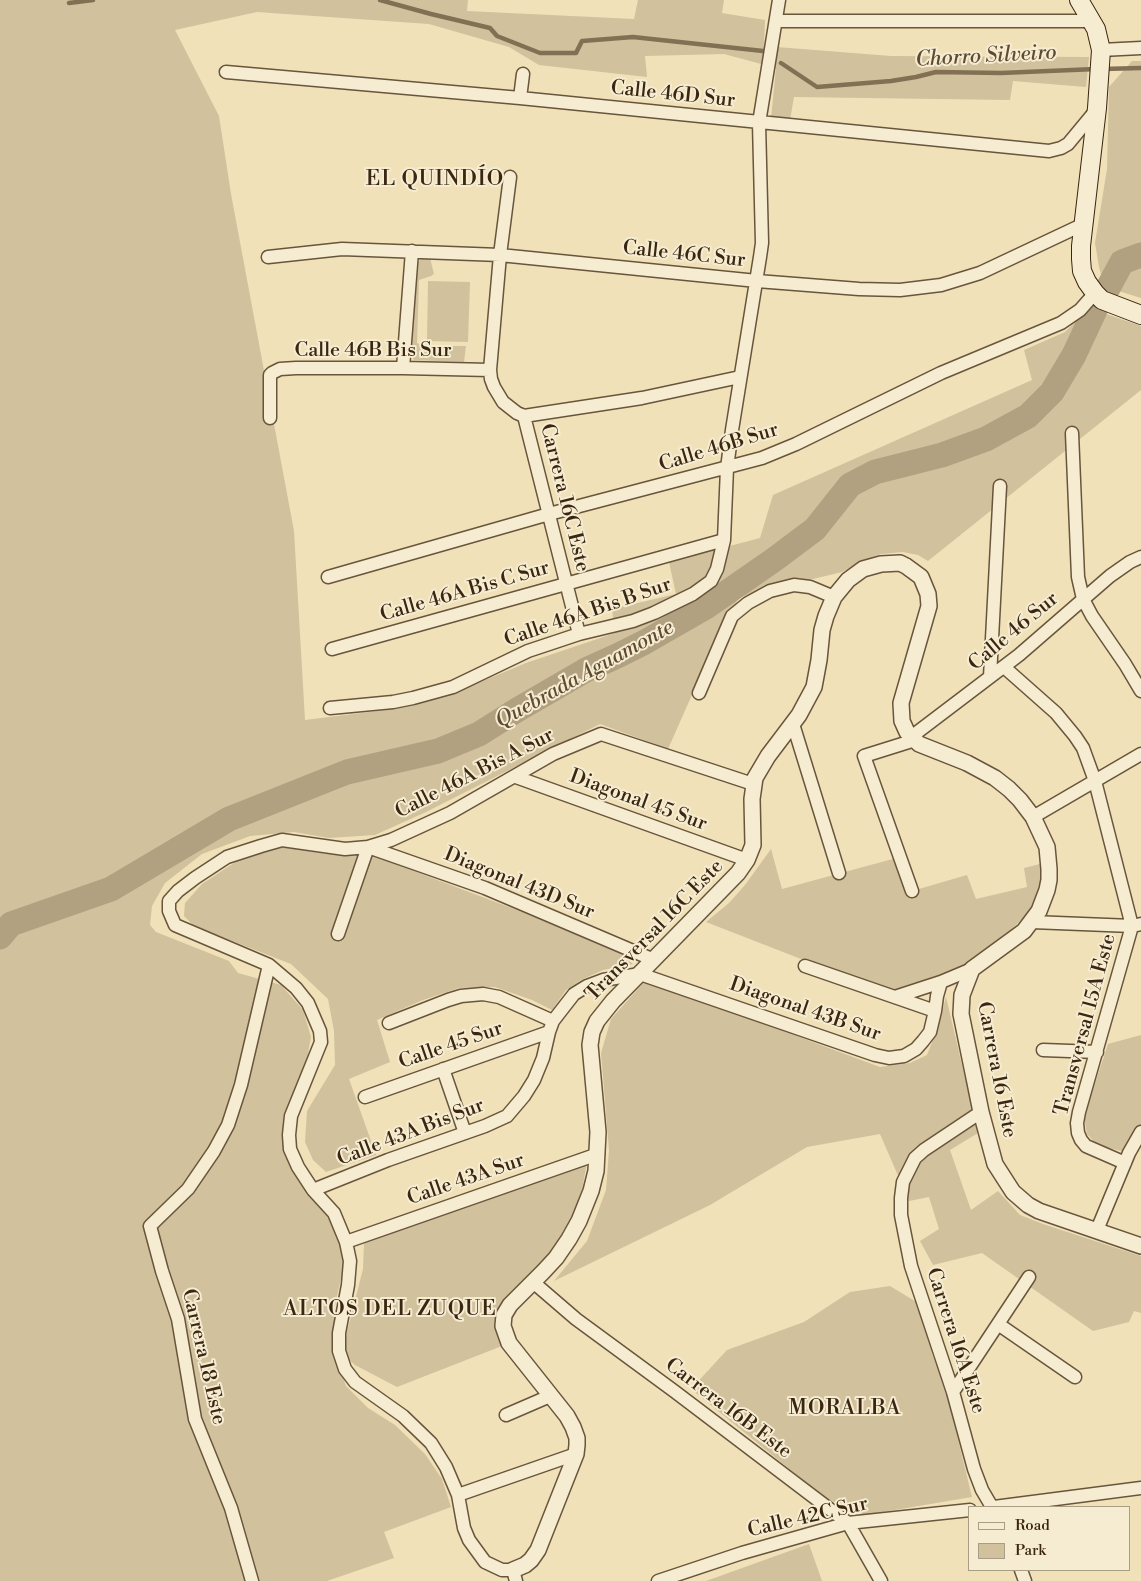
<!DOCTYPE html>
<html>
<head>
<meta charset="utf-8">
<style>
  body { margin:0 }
  #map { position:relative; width:1141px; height:1581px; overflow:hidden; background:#f0e1b9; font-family:"Libre Bodoni",serif }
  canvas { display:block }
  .legend { position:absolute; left:968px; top:1506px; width:162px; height:65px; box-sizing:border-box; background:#f5ecd2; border:1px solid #aa9d85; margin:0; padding:6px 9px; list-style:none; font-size:15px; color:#3a2611 }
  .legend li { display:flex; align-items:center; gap:10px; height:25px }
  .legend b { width:25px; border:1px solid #aa9d85 }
</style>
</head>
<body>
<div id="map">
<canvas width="1141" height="1581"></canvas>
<ul class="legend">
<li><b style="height:6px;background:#f5ecd2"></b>Road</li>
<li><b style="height:14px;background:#d1c19c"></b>Park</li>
</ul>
</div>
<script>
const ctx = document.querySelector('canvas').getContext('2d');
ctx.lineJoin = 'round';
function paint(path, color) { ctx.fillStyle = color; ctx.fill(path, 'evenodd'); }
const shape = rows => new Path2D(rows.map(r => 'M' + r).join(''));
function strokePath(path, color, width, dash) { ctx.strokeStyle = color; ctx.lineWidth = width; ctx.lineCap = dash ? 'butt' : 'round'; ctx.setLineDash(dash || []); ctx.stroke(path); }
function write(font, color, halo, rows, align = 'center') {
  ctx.font = font + ' "Libre Bodoni",serif'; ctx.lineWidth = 4; ctx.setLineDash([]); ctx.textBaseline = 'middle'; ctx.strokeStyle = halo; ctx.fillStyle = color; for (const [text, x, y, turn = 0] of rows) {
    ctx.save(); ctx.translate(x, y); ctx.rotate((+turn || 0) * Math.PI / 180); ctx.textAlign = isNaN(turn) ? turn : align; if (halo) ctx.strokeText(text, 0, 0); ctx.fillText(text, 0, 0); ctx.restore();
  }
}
paint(shape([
  [0,0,468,0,467,11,634,19,638,0,724,0,722,13,765,20,764,46,891,56,1089,57,1086,87,1013,81,1010,100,794,97,790,120,771,119,776,68,724,54,645,56,647,77,539,65,509,47,429,24,257,12,175,30,219,116,231,194,294,531,305,720,386,710,447,696,526,663,615,633,612,609,676,594,669,562,760,538,773,495,1032,380,1024,350,1065,332,1089,308,1141,326,1141,390,928,561,918,555,903,552,881,554,858,563,842,572,739,597,695,688,668,749,600,724,426,812,375,835,329,838,294,832,250,836,202,854,165,883,152,906,150,925,156,932,229,961,238,973,281,985,303,1010,311,1037,307,1059,286,1111,285,1143,311,1194,337,1227,345,1261,334,1309,334,1352,346,1386,368,1408,395,1425,425,1454,442,1479,451,1507,384,1532,394,1558,327,1581,0,1581],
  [1132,61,1141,61,1141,298,1112,289,1103,281,1099,267,1095,243,1107,169,1109,87],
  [422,258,430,258,434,274,431,276,419,280,417,343,424,346,466,346,464,362,414,360,411,356,409,349,418,262],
  [428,281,470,282,468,342,427,341],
  [284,847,326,854,374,856,612,946,633,964,603,970,581,980,566,990,552,1010,532,1000,495,987,459,988,423,1000,377,1020,390,1062,349,1079,376,1155,326,1172,313,1160,305,1142,307,1111,335,1065,334,1031,328,999,291,964,194,926,184,916,185,903,202,884,246,855],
  [771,849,782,889,900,857,912,891,967,875,976,899,1027,887,1024,868,1040,864,1040,891,1029,912,1005,936,978,954,953,975,896,996,706,922,729,903,745,885],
  [646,980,880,1067,910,1063,927,1055,938,1027,946,997,978,1133,950,1150,971,1210,998,1191,1020,1215,1043,1224,1141,1256,1141,1313,1134,1311,1129,1322,1093,1331,982,1253,933,1265,920,1241,939,1229,929,1197,909,1201,880,1134,807,1147,710,1205,554,1281,587,1241,606,1190,609,1150,601,1053,611,1019],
  [1141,1035,1141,1132,1129,1153,1097,1145,1087,1134,1084,1116,1108,1044],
  [587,1163,582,1189,572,1220,551,1255,510,1293,500,1304,497,1316,499,1336,502,1346,397,1387,355,1365,347,1358,345,1347,347,1332,363,1269,364,1244,368,1241],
  [890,1286,923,1306,932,1354,945,1386,972,1497,865,1515,825,1498,691,1389,727,1350,804,1322,850,1292],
  [809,1544,822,1581,706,1581]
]), '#d1c19c');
strokePath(shape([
  [380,0,431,14,490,28,497,36,540,53,576,53,582,41,633,37,763,51],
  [69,3,93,0],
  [781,63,817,87,891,81,916,77,936,72,1001,73,1096,69],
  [1103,69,1141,68]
]), '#827054', 4.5);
strokePath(shape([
  [1108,288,1122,262,1141,255],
  [0,937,11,924,111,889,229,819,347,772,438,751,479,734,517,710,586,670,617,656,645,642,706,607,775,559,815,529,850,485,875,472,942,455,986,439,1028,416,1052,392,1074,355,1095,310]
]), '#b2a180', 25);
const minor = shape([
  [776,21,1092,21],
  [1101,50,1141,48],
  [226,72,520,98,1049,151,1061,148,1068,144,1097,109],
  [520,98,523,74],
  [510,177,500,255,490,370,491,379,494,387,503,402,517,413,524,416,579,634],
  [268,257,342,249,500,255,757,281,859,289,900,290,941,285,980,273,1084,224],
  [403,368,412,251],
  [524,416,642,398,740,377],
  [270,418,270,375,272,373,280,369,296,368,403,368,490,370],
  [1072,433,1078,577,1083,599,1092,616,1125,664,1141,691],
  [328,577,549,514,762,458,796,444,941,373,1061,323,1080,310,1095,293],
  [332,649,724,540],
  [1004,667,1056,713,1075,736,1083,748,1095,781,1132,926,1079,1112,1077,1123,1078,1133,1081,1140,1086,1146,1125,1163],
  [990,677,1000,486],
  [699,693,732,616,748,603,770,591,794,585,810,587,834,597],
  [330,708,393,702,413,698,453,687,528,651,579,634,633,621,654,613,693,594,711,581,717,569,724,540,727,468,732,430,760,257,762,243,759,123,779,0],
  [793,724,839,873],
  [911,737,1019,655,1110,576,1130,562,1141,557],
  [516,777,747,860],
  [1033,817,1141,754],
  [912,891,864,756,915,740],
  [1032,922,1132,926,1141,924],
  [338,934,368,847,485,888,654,960],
  [805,966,935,1011],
  [895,997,941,982],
  [389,1023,448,1000,461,996,483,994,499,997,553,1021],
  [1043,1050,1097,1052],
  [443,1069,465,1133],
  [365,1097,549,1032],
  [981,1112,924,1150,915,1158,903,1182,901,1198,901,1215,911,1266,953,1392,974,1469,982,1490,992,1507],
  [313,1190,388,1160,485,1126,507,1116,524,1096,534,1080,543,1058,549,1032,553,1021,574,994,587,986,603,980,640,974,875,1055,889,1058,904,1056,916,1049,923,1041,930,1032,935,1011,937,996,941,982,972,969],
  [1097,1230,1129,1153,1141,1132],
  [346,1242,598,1154],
  [533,1282,576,1319,674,1391,848,1523,881,1581],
  [998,1324,1075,1377],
  [953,1392,1029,1277],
  [506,1415,550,1396],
  [458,1495,576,1454],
  [994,1507,1141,1488],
  [1021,1570,1025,1581],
  [252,1581,231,1508,195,1419,178,1319,162,1271,150,1226,188,1189,214,1151,228,1125,241,1085,269,965],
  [516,1581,513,1570,502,1570,485,1562,469,1540,464,1528,458,1495,446,1467,431,1443,403,1416,355,1382,345,1369,339,1351,339,1333,348,1285,350,1261,346,1242,334,1213,313,1190,298,1167,290,1149,289,1135,291,1116,321,1042,320,1031,308,1003,296,988,269,965,175,925,169,911,169,901,178,891,195,878,227,857,261,846,282,840,345,849,368,847,391,840,450,813,553,754,601,734,753,784],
  [658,1581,742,1553,848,1523,970,1510]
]);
const tertiary = shape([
  [513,1570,525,1565,531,1560,538,1550,576,1454,577,1445,577,1438,573,1427,567,1416,509,1343,503,1326,504,1315,510,1305,543,1272,556,1258,569,1239,579,1221,591,1191,596,1171,598,1132,590,1045,592,1032,597,1021,613,1001,738,873,747,860,753,845,752,799,755,778,768,756,799,715,814,687,819,660,822,630,826,616,834,597,848,580,863,569,881,564,900,563,906,566,921,577,928,594,929,606,901,703,902,721,907,732,919,744,967,763,995,778,1009,789,1020,800,1033,817,1047,847,1049,869,1049,880,1047,890,1039,911,1024,931,972,969,962,995,961,1014,981,1112,995,1164,1013,1192,1028,1205,1039,1211,1141,1246]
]);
const secondary = shape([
  [1079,0,1096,29,1101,50,1097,108,1081,246,1081,259,1082,271,1087,282,1095,293,1102,300,1141,315]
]);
strokePath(minor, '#68553b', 15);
strokePath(tertiary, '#68553b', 18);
strokePath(secondary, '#3a2611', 20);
strokePath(minor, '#f5ecd2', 12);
strokePath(tertiary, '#f5ecd2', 15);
strokePath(secondary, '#f5ecd2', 18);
write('20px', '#3a2611', '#f5ecd2', [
  ["Calle 46D Sur",673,95,6],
  ["Calle 46C Sur",684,255,6],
  ["Calle 46B Bis Sur",373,351],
  ["Calle 46B Sur",719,448,-17],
  ["Carrera 16C Este",564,498,76],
  ["Calle 46A Bis C Sur",465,592,-16],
  ["Calle 46A Bis B Sur",588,613,-19],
  ["Calle 46 Sur",1014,632,-40],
  ["Calle 46A Bis A Sur",475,774,-27],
  ["Diagonal 45 Sur",638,801,20],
  ["Diagonal 43D Sur",519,884,22],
  ["Transversal 16C Este",655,931,-46],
  ["Diagonal 43B Sur",805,1010,19],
  ["Transversal 15A Este",1086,1025,-75],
  ["Calle 45 Sur",451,1046,-19],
  ["Carrera 16 Este",996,1070,79],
  ["Calle 43A Bis Sur",411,1133,-21],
  ["Calle 43A Sur",466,1180,-19],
  ["Carrera 16A Este",955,1341,72],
  ["Carrera 18 Este",203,1357,77],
  ["Carrera 16B Este",728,1409,37],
  ["Calle 42C Sur",808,1518,-13]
]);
write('italic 21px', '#5e4b32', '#f5ecd2', [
  ["Chorro Silveiro",986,57,-3],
  ["Quebrada Aguamonte",585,675,-29]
]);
ctx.letterSpacing = '1px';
write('21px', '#3a2611', '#f5ecd2', [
  ["EL QUINDÍO",435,180],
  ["ALTOS DEL ZUQUE",390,1310],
  ["MORALBA",845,1409]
]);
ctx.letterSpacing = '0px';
</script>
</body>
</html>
